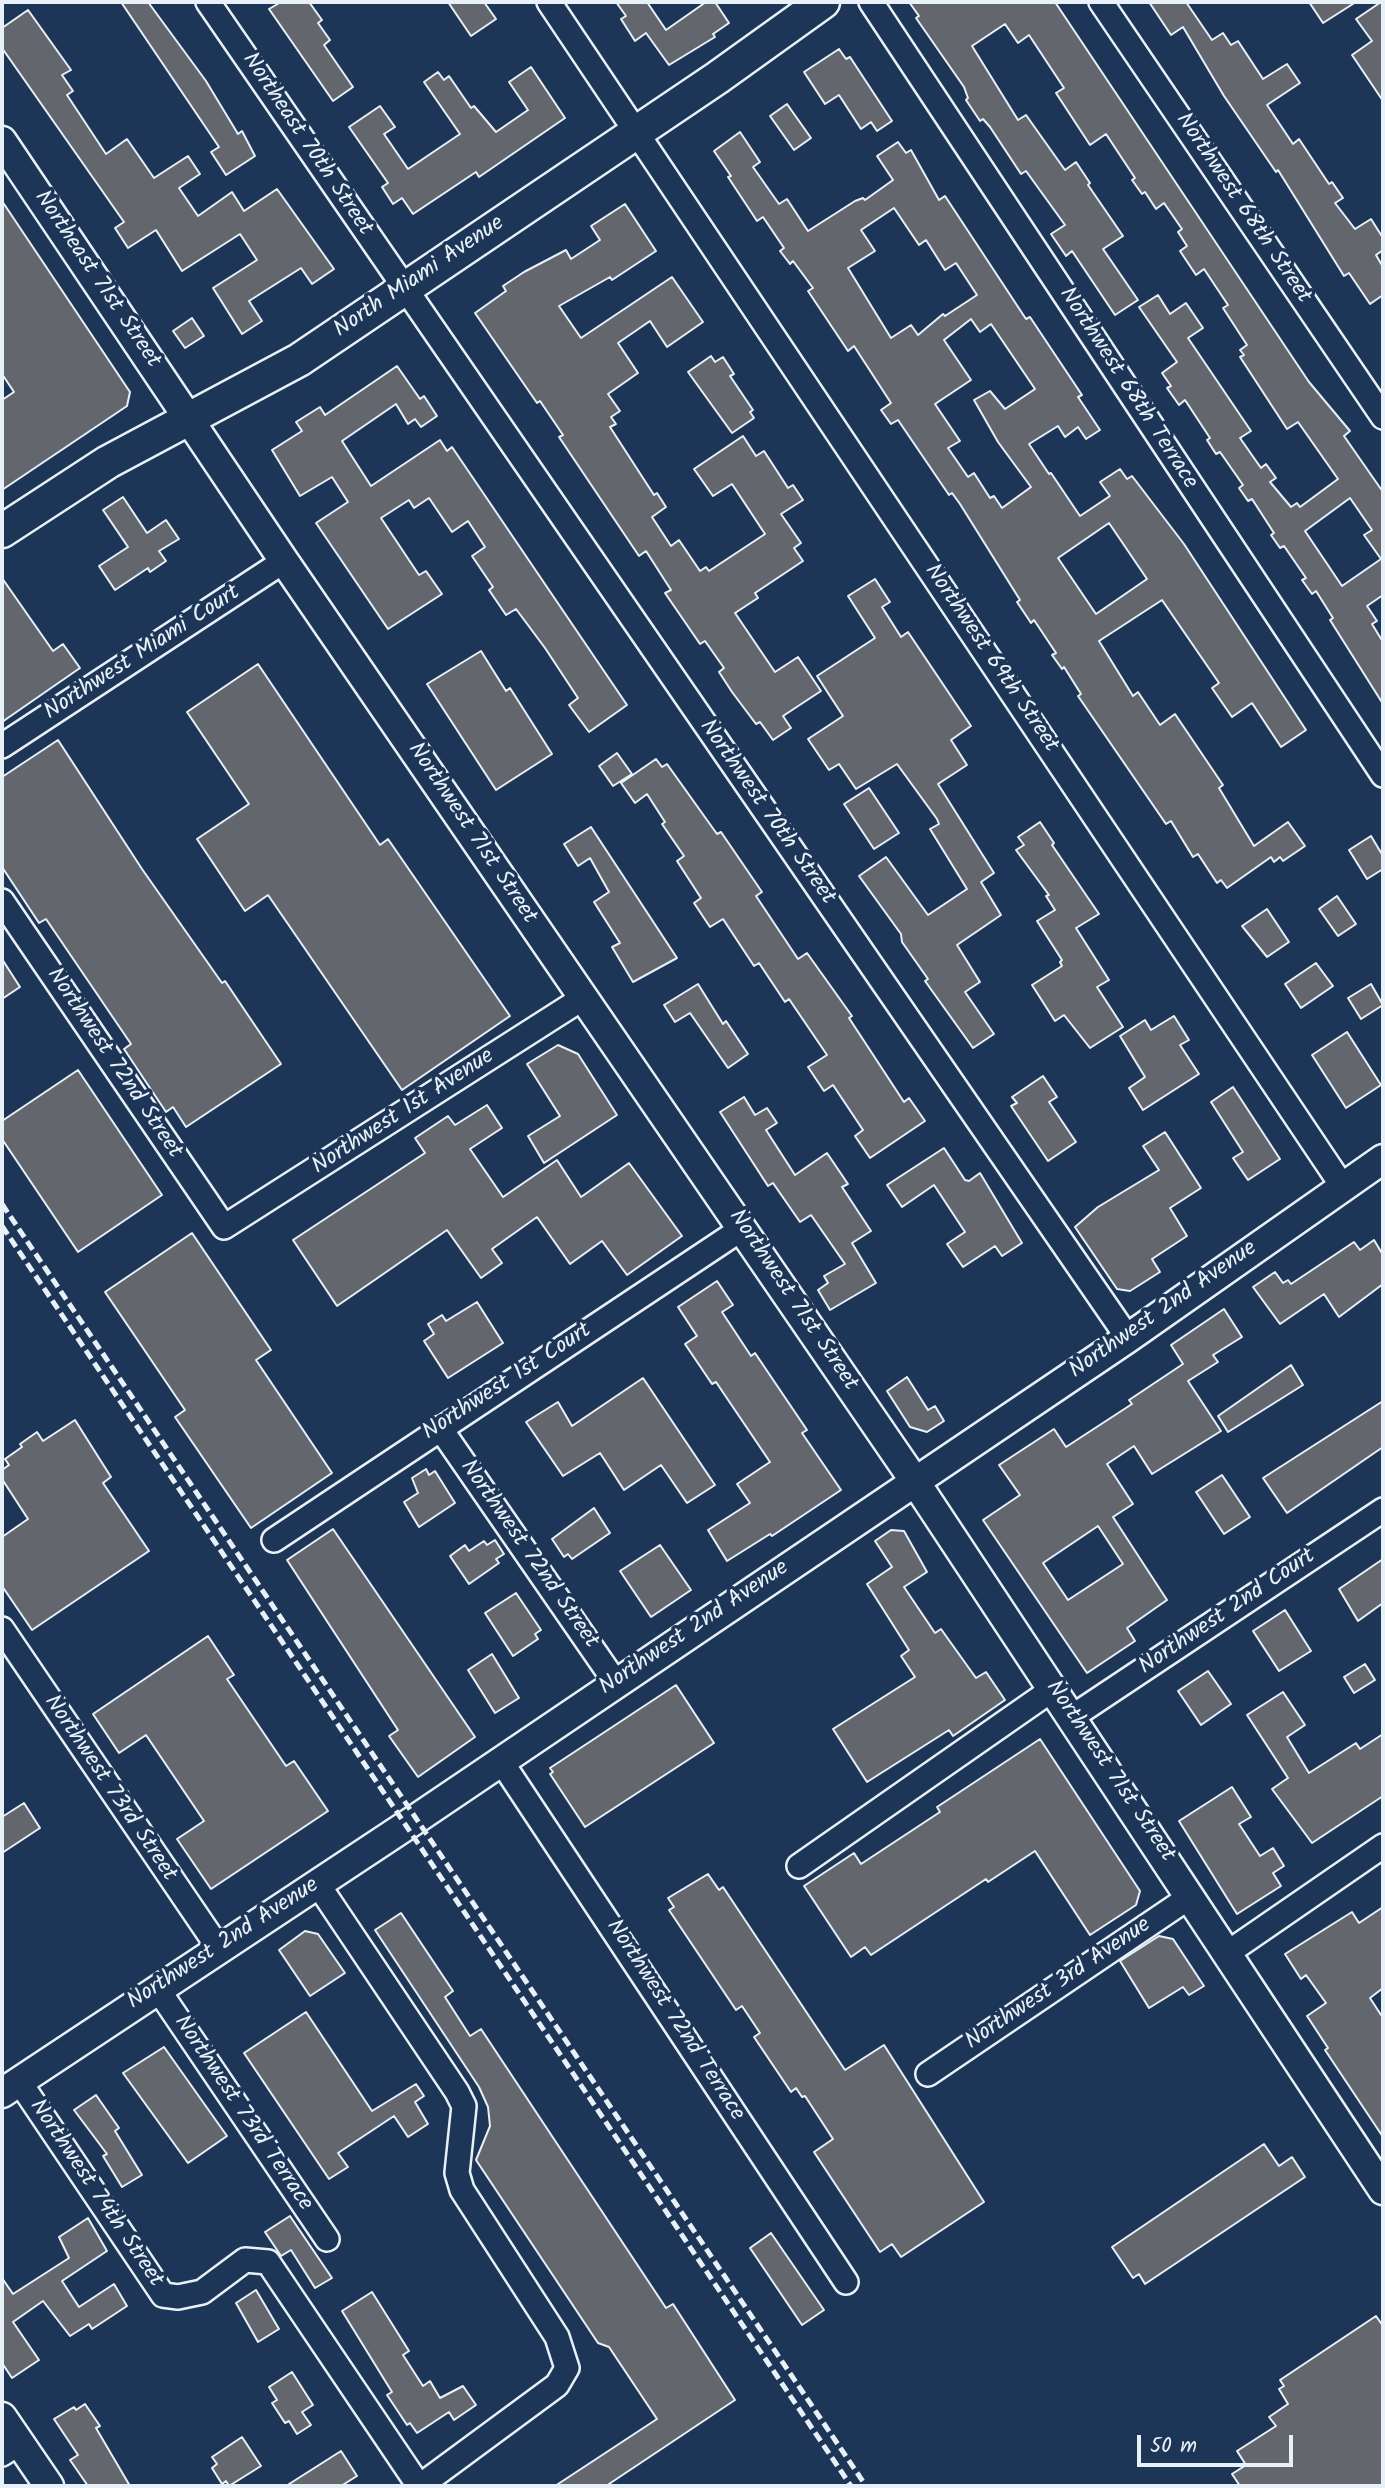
<!DOCTYPE html>
<html>
<head>
<meta charset="utf-8">
<style>
  body { margin:0 }
  #map { position:relative; width:1385px; height:2488px; overflow:hidden; background:#1d3557; font-family:Kalam,sans-serif }
  canvas { display:block }
  .frame { position:absolute; inset:0; border:4px solid #e8f1f8; pointer-events:none }
  .scale { position:absolute; left:1137px; top:2435px; width:156px; height:32px; box-sizing:border-box; border:4px solid #e8f1f8; border-top:0; padding-left:9px; font-size:21px; line-height:24px; white-space:nowrap; color:#e8f1f8; -webkit-text-stroke:5px #1d3557; paint-order:stroke }
</style>
</head>
<body>
<div id="map">
<canvas width="1385" height="2488"></canvas>
<div class="frame"></div>
<div class="scale">50 m</div>
</div>
<script>
const ctx = document.querySelector('canvas').getContext('2d');
ctx.lineJoin = 'round';
function paint(path, color) { ctx.fillStyle = color; ctx.fill(path, 'evenodd'); }
const shape = rows => new Path2D(rows.map(r => 'M' + r).join(''));
function strokePath(path, color, width, dash) { ctx.strokeStyle = color; ctx.lineWidth = width; ctx.lineCap = dash ? 'butt' : 'round'; ctx.setLineDash(dash || []); ctx.stroke(path); }
function write(font, color, halo, rows, align = 'center') {
  ctx.font = font + ' Kalam,sans-serif'; ctx.lineWidth = 7; ctx.setLineDash([]); ctx.textBaseline = 'middle'; ctx.strokeStyle = halo; ctx.fillStyle = color; for (const [text, x, y, turn = 0] of rows) {
    ctx.save(); ctx.translate(x, y); ctx.rotate((+turn || 0) * Math.PI / 180); ctx.textAlign = isNaN(turn) ? turn : align; if (halo) ctx.strokeText(text, 0, 0); ctx.fillText(text, 0, 0); ctx.restore();
  }
}
const building = shape([
  [121,2,148,2,206,81,238,134,242,131,255,156,226,175,211,152,219,147,121,2],
  [281,2,309,2,322,20,318,23,330,40,324,45,353,87,333,101,269,9,281,2],
  [448,2,484,2,496,19,471,36,448,2],
  [616,2,647,2,666,30,706,2,715,2,729,23,713,34,715,37,669,65,646,33,635,41,621,19,626,16,616,2],
  [909,2,1055,2,1309,382,1350,431,1344,436,1383,492,1383,595,1367,606,1377,621,1372,624,1383,642,1383,704,1330,620,1333,618,1316,591,1312,594,1302,580,1306,578,1284,546,1280,548,1271,535,1274,533,1252,499,1248,501,1239,488,1243,485,1220,452,1216,454,1207,440,1210,438,1185,400,1179,405,1167,388,1171,386,1162,373,1177,362,1139,307,1158,295,1170,314,1186,303,1203,328,1188,338,1251,431,1240,438,1261,468,1266,464,1276,478,1270,482,1291,507,1297,503,1300,507,1338,479,1298,422,1287,429,1240,357,1244,355,1240,350,1247,345,1223,308,1228,305,1204,269,1196,275,1180,251,1187,246,1178,232,1182,229,1164,203,1156,209,1145,192,1142,194,1132,180,1135,178,1106,134,1090,145,1056,93,1064,88,1029,35,1018,43,1005,24,972,46,1018,120,1026,115,1065,170,1076,162,1090,183,1088,185,1123,236,1103,249,1138,300,1115,315,1072,251,1066,256,1051,234,1065,225,1026,171,1021,174,990,127,983,119,980,121,966,100,968,98,964,87,916,18,919,16,909,2],
  [1350,498,1372,530,1364,535,1381,559,1342,586,1305,531,1350,498],
  [1149,2,1186,2,1212,40,1223,33,1231,45,1238,41,1263,79,1287,64,1300,83,1267,105,1293,144,1299,139,1329,184,1332,182,1343,198,1335,203,1355,229,1371,219,1383,238,1383,250,1376,255,1383,267,1383,295,1370,304,1349,273,1344,276,1278,170,1276,172,1224,96,1183,27,1171,35,1149,2],
  [1309,2,1356,2,1323,23,1309,2],
  [1381,2,1383,2,1383,101,1352,55,1372,41,1356,19,1381,2],
  [28,10,71,70,62,75,73,91,67,95,106,154,127,139,154,178,188,156,200,174,179,188,198,216,232,192,244,211,277,189,334,269,312,284,301,268,249,301,262,321,242,334,213,288,257,260,240,234,182,271,156,230,128,248,115,228,124,222,2,48,2,28,28,10],
  [839,49,846,59,850,57,892,121,877,131,871,122,861,129,839,95,825,104,804,72,839,49],
  [531,67,565,118,479,177,476,172,413,214,402,198,393,204,382,187,388,183,349,127,380,106,395,127,384,134,408,169,460,134,424,82,438,72,444,80,449,76,471,108,474,106,496,132,528,110,509,82,531,67],
  [787,104,811,138,794,150,770,116,787,104],
  [740,132,760,162,753,167,779,204,787,199,808,231,855,201,863,198,865,200,893,180,877,156,898,142,906,153,911,150,939,200,945,196,1026,319,1030,317,1082,395,1078,397,1100,430,1086,439,1078,427,1065,437,1058,426,1029,444,1049,474,1051,473,1080,516,1110,496,1100,482,1120,469,1127,479,1132,476,1184,544,1306,730,1281,747,1252,703,1232,717,1212,688,1219,683,1162,600,1099,641,1133,696,1138,692,1160,725,1175,714,1223,785,1219,788,1254,846,1288,822,1305,846,1283,861,1280,857,1274,862,1271,857,1227,888,1221,880,1217,883,1198,854,1193,857,1171,821,1166,824,1078,696,1081,694,1064,667,1062,669,1052,655,1056,653,1034,620,1031,623,1017,602,1020,600,960,504,952,493,949,495,898,420,891,424,881,410,891,403,854,346,848,351,808,291,813,288,793,261,790,264,780,251,784,248,763,217,757,221,728,177,731,176,714,151,740,132],
  [894,208,919,245,926,240,945,270,956,263,977,295,945,316,943,314,918,335,911,325,891,338,848,268,875,251,861,230,894,208],
  [971,319,980,332,991,324,1035,389,1005,409,990,391,974,400,998,442,1031,487,1002,508,994,496,990,498,974,473,968,477,948,448,960,441,935,404,971,380,944,340,971,319],
  [1109,523,1147,579,1096,614,1058,558,1109,523],
  [2,201,130,392,127,406,2,490,2,400,14,392,2,374,2,201],
  [625,204,656,251,612,280,610,277,559,306,581,338,672,277,703,322,667,347,650,321,618,343,638,373,608,394,620,411,611,417,616,424,610,427,654,495,657,493,666,507,652,517,671,546,679,540,700,571,706,567,709,571,765,534,732,484,713,496,694,469,743,436,756,456,764,451,788,488,793,485,803,500,781,514,801,543,794,548,803,561,755,593,758,598,735,613,775,672,798,657,821,691,783,716,791,728,773,740,760,722,756,724,732,692,719,672,724,668,705,641,700,644,665,593,671,590,646,551,639,556,559,437,563,435,540,401,537,403,475,313,506,291,503,286,524,272,566,250,571,259,600,240,591,226,625,204],
  [192,318,204,336,185,348,173,331,192,318],
  [711,356,715,362,723,357,734,374,730,376,753,410,750,412,754,418,732,433,688,372,711,356],
  [397,366,420,399,424,396,437,416,421,427,415,419,408,424,396,404,342,441,371,486,440,440,447,451,452,447,627,705,589,732,569,705,578,698,545,648,516,609,506,615,489,590,493,587,472,556,485,547,468,521,452,532,429,498,414,508,409,500,381,518,419,575,426,571,442,594,388,629,316,523,348,502,332,477,300,496,272,450,302,431,296,422,320,407,325,415,397,366],
  [123,497,147,533,166,520,179,539,159,551,166,561,150,572,148,568,115,590,99,566,128,547,103,510,123,497],
  [2,578,53,651,63,644,80,668,2,722,2,578],
  [875,579,890,602,882,607,901,637,908,632,971,726,951,740,967,765,938,784,994,873,981,882,1001,915,957,945,980,982,965,992,994,1034,973,1048,925,981,928,979,902,942,901,934,859,876,886,857,928,915,967,889,930,829,939,824,937,819,897,764,856,789,839,764,829,770,808,739,843,716,817,676,875,638,848,596,875,579],
  [481,651,506,691,510,688,552,754,496,790,427,684,481,651],
  [258,664,380,845,388,839,510,1016,402,1090,268,895,245,911,197,839,249,804,187,712,258,664],
  [58,740,142,869,222,983,225,981,281,1064,186,1127,173,1107,166,1112,124,1049,131,1044,46,919,39,923,2,867,2,777,58,740],
  [617,753,632,774,613,786,599,766,617,753],
  [656,759,662,767,667,764,717,834,721,832,762,892,756,896,798,959,807,953,852,1016,849,1018,904,1102,909,1098,925,1121,870,1158,855,1136,863,1130,833,1085,824,1091,808,1067,827,1055,789,999,785,1002,759,963,754,966,723,919,710,927,694,903,701,898,677,861,684,856,662,824,665,822,647,794,635,803,621,783,656,759],
  [869,788,899,833,874,849,844,804,869,788],
  [1040,822,1054,843,1052,845,1099,914,1076,928,1109,980,1097,987,1123,1027,1090,1048,1064,1015,1055,1021,1032,985,1062,966,1060,962,1062,960,1037,921,1055,910,1046,896,1049,895,1016,850,1024,845,1018,837,1040,822],
  [591,827,677,958,633,982,612,947,620,943,594,902,609,892,590,858,578,866,564,844,591,827],
  [1371,836,1383,856,1383,869,1367,879,1349,850,1371,836],
  [1337,896,1356,924,1338,936,1319,909,1337,896],
  [1267,909,1289,942,1267,957,1242,926,1267,909],
  [2,959,20,987,2,999,2,959],
  [1316,963,1333,986,1301,1008,1285,984,1316,963],
  [698,984,723,1024,726,1021,748,1054,728,1068,690,1013,675,1022,664,1005,698,984],
  [1371,984,1383,1005,1361,1019,1348,998,1371,984],
  [1174,1016,1189,1040,1180,1045,1199,1074,1143,1110,1129,1088,1145,1077,1120,1036,1145,1020,1151,1030,1174,1016],
  [1347,1032,1381,1085,1346,1108,1312,1055,1347,1032],
  [558,1045,578,1054,617,1115,544,1163,528,1136,560,1116,527,1064,558,1045],
  [78,1070,162,1195,78,1252,2,1139,2,1121,78,1070],
  [1043,1076,1057,1097,1049,1102,1076,1142,1048,1161,1011,1106,1017,1103,1012,1097,1043,1076],
  [1233,1087,1280,1159,1248,1180,1233,1158,1243,1152,1211,1102,1233,1087],
  [744,1097,755,1115,767,1108,777,1123,766,1130,795,1175,827,1153,848,1184,842,1187,871,1231,852,1243,876,1283,830,1310,818,1290,828,1283,824,1276,845,1264,811,1215,800,1222,773,1183,768,1186,720,1112,744,1097],
  [487,1105,502,1128,470,1149,503,1197,557,1160,581,1197,629,1163,682,1236,627,1275,602,1241,570,1264,537,1217,492,1249,502,1263,481,1278,447,1230,337,1306,293,1240,425,1153,415,1138,448,1116,455,1125,487,1105],
  [1165,1132,1201,1188,1170,1208,1187,1236,1152,1259,1160,1272,1130,1291,1117,1289,1075,1227,1098,1207,1159,1170,1143,1146,1165,1132],
  [944,1148,965,1180,969,1181,980,1173,1022,1243,1002,1256,995,1246,963,1267,947,1244,965,1232,934,1185,902,1207,887,1185,944,1148],
  [192,1233,271,1350,256,1360,332,1473,251,1528,175,1417,185,1410,105,1292,192,1233],
  [1374,1240,1383,1255,1383,1284,1339,1317,1324,1294,1280,1324,1253,1287,1275,1272,1283,1283,1288,1280,1291,1284,1354,1242,1360,1250,1374,1240],
  [717,1281,733,1305,722,1312,751,1356,755,1353,807,1430,802,1433,841,1490,772,1536,770,1534,727,1561,708,1530,750,1503,737,1484,770,1462,716,1382,712,1384,685,1344,697,1336,678,1307,717,1281],
  [477,1302,503,1343,448,1378,424,1341,434,1334,428,1324,442,1315,446,1321,477,1302],
  [1224,1309,1242,1337,1213,1355,1218,1362,1188,1381,1221,1431,1152,1474,1134,1446,1107,1464,1133,1504,1113,1517,1167,1600,1127,1628,1135,1641,1087,1673,983,1520,1020,1495,999,1465,1054,1429,1066,1447,1132,1404,1129,1400,1183,1364,1171,1345,1224,1309],
  [1098,1526,1123,1564,1068,1600,1043,1563,1098,1526],
  [1291,1365,1303,1385,1228,1432,1218,1416,1291,1365],
  [907,1377,928,1410,935,1406,944,1421,927,1432,910,1427,887,1391,907,1377],
  [643,1378,715,1485,687,1503,661,1465,624,1490,600,1453,563,1476,526,1422,558,1402,572,1426,643,1378],
  [1383,1401,1383,1447,1287,1513,1263,1478,1383,1401],
  [75,1420,111,1477,103,1483,149,1551,32,1630,2,1586,2,1537,28,1519,2,1479,2,1470,9,1465,5,1459,22,1447,20,1444,37,1432,43,1441,75,1420],
  [426,1469,429,1475,435,1471,455,1503,419,1527,404,1502,418,1493,412,1478,426,1469],
  [1222,1475,1250,1517,1224,1534,1196,1492,1222,1475],
  [594,1508,610,1533,572,1559,568,1554,564,1557,552,1539,594,1508],
  [333,1529,475,1737,418,1777,389,1736,398,1730,287,1560,333,1529],
  [891,1530,904,1531,927,1572,904,1587,935,1633,941,1629,976,1678,986,1672,1005,1700,953,1736,949,1730,867,1782,833,1729,915,1677,901,1656,909,1650,867,1584,892,1567,875,1541,891,1530],
  [495,1540,504,1554,496,1559,499,1563,469,1584,450,1556,465,1545,469,1551,484,1541,487,1545,495,1540],
  [660,1545,691,1590,651,1617,620,1571,660,1545],
  [1383,1559,1383,1603,1358,1621,1339,1589,1383,1559],
  [516,1593,541,1630,535,1634,538,1639,513,1656,485,1613,516,1593],
  [1285,1610,1311,1651,1279,1671,1253,1631,1285,1610],
  [208,1636,234,1675,227,1679,286,1766,294,1761,328,1811,211,1889,177,1839,204,1821,146,1735,119,1753,93,1714,208,1636],
  [492,1654,519,1698,495,1713,468,1670,492,1654],
  [1365,1664,1375,1680,1354,1693,1344,1677,1365,1664],
  [1208,1671,1231,1704,1201,1725,1178,1691,1208,1671],
  [676,1685,714,1743,585,1827,550,1774,553,1772,550,1768,676,1685],
  [1283,1692,1305,1725,1287,1737,1309,1773,1356,1743,1360,1749,1383,1734,1383,1796,1312,1843,1272,1789,1288,1778,1247,1715,1283,1692],
  [1040,1739,1140,1891,1136,1905,1090,1935,1035,1851,988,1882,986,1879,871,1955,865,1947,851,1957,804,1886,854,1853,861,1864,940,1812,937,1807,1040,1739],
  [1232,1787,1251,1817,1239,1824,1260,1856,1273,1848,1284,1866,1273,1873,1281,1886,1237,1914,1179,1821,1232,1787],
  [24,1803,40,1828,2,1853,2,1817,24,1803],
  [708,1874,719,1890,723,1887,845,2070,884,2045,984,2202,901,2257,892,2244,880,2252,814,2152,833,2139,805,2096,802,2097,796,2088,791,2092,754,2037,760,2033,742,2006,736,2010,669,1910,674,1907,668,1898,708,1874],
  [1383,1907,1383,1988,1370,1998,1383,2018,1383,2137,1325,2050,1328,2048,1307,2016,1326,2003,1306,1975,1301,1979,1285,1954,1352,1912,1359,1923,1383,1907],
  [401,1913,453,1991,445,1997,470,2036,481,2029,666,2308,673,2304,735,2400,606,2486,555,2486,657,2419,609,2347,598,2343,476,2160,490,2126,488,2107,479,2087,375,1930,401,1913],
  [305,1931,318,1934,345,1973,310,1996,279,1950,305,1931],
  [1159,1936,1173,1939,1204,1986,1189,1995,1183,1987,1149,2008,1120,1961,1159,1936],
  [306,2012,372,2111,416,2084,424,2096,415,2102,428,2124,408,2137,394,2116,338,2153,348,2167,329,2179,244,2053,306,2012],
  [164,2047,227,2136,188,2163,123,2073,164,2047],
  [96,2095,119,2128,115,2131,142,2175,122,2187,103,2156,107,2154,74,2110,96,2095],
  [1264,2144,1279,2166,1292,2157,1305,2177,1145,2284,1139,2274,1133,2278,1112,2247,1264,2144],
  [290,2216,332,2278,315,2288,291,2250,281,2256,265,2232,290,2216],
  [88,2218,107,2251,62,2281,79,2307,114,2284,127,2306,92,2329,89,2324,70,2336,43,2301,13,2322,39,2360,12,2378,2,2363,2,2278,13,2294,69,2258,59,2237,88,2218],
  [771,2233,824,2310,802,2325,750,2248,771,2233],
  [256,2290,279,2329,258,2342,236,2303,256,2290],
  [372,2292,409,2351,403,2355,423,2386,430,2381,440,2398,463,2386,476,2405,454,2420,449,2412,417,2433,410,2423,407,2425,387,2395,392,2392,342,2311,372,2292],
  [1376,2316,1383,2326,1383,2486,1240,2486,1232,2474,1246,2465,1237,2451,1276,2426,1269,2417,1288,2404,1279,2389,1284,2386,1280,2380,1376,2316],
  [292,2372,313,2405,302,2412,311,2425,297,2434,289,2421,285,2423,272,2403,277,2400,269,2387,292,2372],
  [85,2404,100,2426,96,2428,130,2486,88,2486,70,2460,78,2455,54,2419,74,2407,76,2410,85,2404],
  [242,2437,261,2466,229,2486,226,2481,222,2484,212,2468,217,2464,212,2457,242,2437],
  [341,2451,357,2476,341,2486,286,2486,341,2451]
]);
paint(building, '#63666d');
strokePath(building, '#e8f1f8', 2);
const minor = shape([
  [208,2,1128,1338],
  [549,2,1343,1187],
  [871,2,1383,775],
  [1101,2,1383,417],
  [2,746,284,561],
  [2,901,224,1227,583,998],
  [440,1428,616,1683],
  [274,1540,743,1228],
  [2,1629,218,1947],
  [1072,1717,1383,1510],
  [501,1761,846,2282],
  [799,1866,1053,1689],
  [317,1883,457,2092,464,2106,457,2173,462,2190,557,2337,567,2368,557,2385,420,2486],
  [1229,1952,1383,1846],
  [157,1988,327,2239],
  [928,2074,1191,1896],
  [19,2081,163,2295,178,2297,202,2292,245,2260,268,2262,419,2486],
  [2,2454,19,2443]
]);
const tertiary = shape([
  [2,141,284,561,914,1480,1383,2190],
  [2,2093,416,1819,1128,1338,1383,1159],
  [2,2417,49,2486]
]);
const secondary = shape([
  [2,531,108,462,299,360,717,78,823,2]
]);
strokePath(minor, '#e8f1f8', 28);
strokePath(tertiary, '#e8f1f8', 33);
strokePath(secondary, '#e8f1f8', 37);
strokePath(minor, '#1d3557', 23);
strokePath(tertiary, '#1d3557', 28);
strokePath(secondary, '#1d3557', 32);
strokePath(shape([
  [2,1204,866,2486],
  [2,1226,851,2486]
]), '#e8f1f8', 5, [10, 5]);
write('23px', '#e8f1f8', '#1d3557', [
  ["Northeast 70th Street",306,145,56],
  ["Northwest 68th Street",1242,209,56],
  ["North Miami Avenue",420,278,-34],
  ["Northeast 71st Street",96,280,56],
  ["Northwest 68th Terrace",1127,389,57],
  ["Northwest Miami Court",143,654,-33],
  ["Northwest 69th Street",990,659,56],
  ["Northwest 70th Street",766,813,55],
  ["Northwest 71st Street",471,834,56],
  ["Northwest 72nd Street",113,1064,56],
  ["Northwest 1st Avenue",404,1113,-33],
  ["Northwest 71st Street",792,1301,56],
  ["Northwest 2nd Avenue",1164,1311,-35],
  ["Northwest 1st Court",508,1383,-33],
  ["Northwest 72nd Street",528,1555,55],
  ["Northwest 2nd Court",1228,1613,-34],
  ["Northwest 2nd Avenue",695,1629,-34],
  ["Northwest 71st Street",1109,1772,56],
  ["Northwest 73rd Street",109,1789,56],
  ["Northwest 2nd Avenue",224,1945,-33],
  ["Northwest 3rd Avenue",1059,1985,-34],
  ["Northwest 72nd Terrace",674,2021,57],
  ["Northwest 73rd Terrace",242,2114,56],
  ["Northwest 74th Street",95,2194,56]
]);
</script>
</body>
</html>
